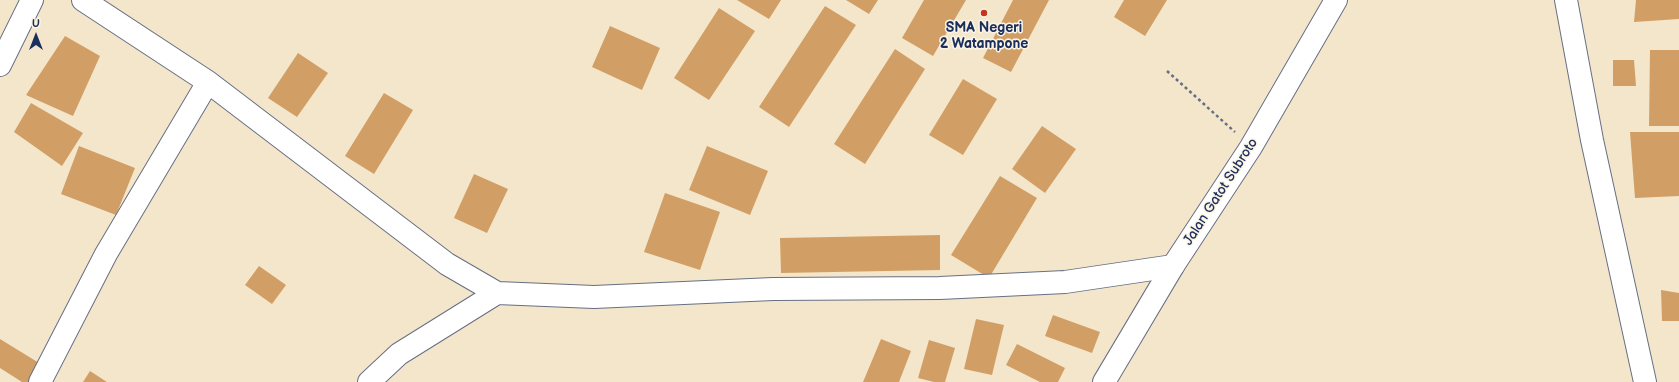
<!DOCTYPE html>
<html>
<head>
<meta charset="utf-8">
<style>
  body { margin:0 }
  #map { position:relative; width:1679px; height:382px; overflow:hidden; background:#f4e6cb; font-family:"Balsamiq Sans",sans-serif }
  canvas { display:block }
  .north { position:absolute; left:16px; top:16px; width:40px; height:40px; -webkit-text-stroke:3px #fcf5e5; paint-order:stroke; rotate:0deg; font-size:11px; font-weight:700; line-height:16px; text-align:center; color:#1b2f5e }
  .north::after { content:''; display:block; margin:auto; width:14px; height:18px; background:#1b2f5e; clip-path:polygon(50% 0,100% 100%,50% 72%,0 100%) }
</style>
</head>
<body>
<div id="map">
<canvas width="1679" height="382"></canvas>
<div class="north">U</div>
</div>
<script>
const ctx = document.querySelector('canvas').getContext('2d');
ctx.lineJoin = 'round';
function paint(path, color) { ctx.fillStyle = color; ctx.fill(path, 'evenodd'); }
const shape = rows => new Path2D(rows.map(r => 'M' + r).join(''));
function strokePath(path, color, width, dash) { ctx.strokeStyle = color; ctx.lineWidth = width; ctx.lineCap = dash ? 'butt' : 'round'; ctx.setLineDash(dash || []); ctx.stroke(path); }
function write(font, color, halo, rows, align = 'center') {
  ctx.font = font + ' "Balsamiq Sans",sans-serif'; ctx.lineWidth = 3; ctx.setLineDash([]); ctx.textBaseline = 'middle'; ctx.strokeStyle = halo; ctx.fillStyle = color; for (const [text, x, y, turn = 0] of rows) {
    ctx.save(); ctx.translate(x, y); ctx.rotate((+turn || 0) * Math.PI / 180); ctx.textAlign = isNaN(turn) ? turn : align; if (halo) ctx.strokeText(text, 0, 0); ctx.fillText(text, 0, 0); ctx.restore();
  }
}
paint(shape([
  [737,0,781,0,769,19],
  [846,0,878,0,869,14],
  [924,0,966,0,933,56,902,38],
  [1013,0,1049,0,1011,72,983,58],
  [1124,0,1167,0,1145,36,1114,17],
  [1636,0,1679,0,1679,19,1634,22],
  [825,6,856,25,789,127,759,107],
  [719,8,755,31,709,100,674,78],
  [610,26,660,48,642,90,592,67],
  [65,36,100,56,73,116,26,95],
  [895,49,925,69,865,164,834,144],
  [1650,50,1679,50,1679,126,1649,126],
  [298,53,328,73,297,117,268,98],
  [1613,60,1634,60,1636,86,1613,86],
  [963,79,997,99,963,155,929,135],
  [384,93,413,110,374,174,345,156],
  [31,103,83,133,62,166,14,132],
  [1042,126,1076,149,1045,193,1012,169],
  [1630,132,1679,132,1679,196,1635,198],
  [79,146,135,168,116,215,61,194],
  [707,146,768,171,750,215,689,190],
  [474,174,508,189,487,233,454,218],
  [1000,176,1037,198,989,278,951,255],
  [665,193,720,212,700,270,644,252],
  [940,235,940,270,781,273,780,238],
  [259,266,286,285,272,304,245,285],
  [1661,290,1679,293,1679,321,1662,321],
  [1053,315,1100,332,1092,353,1045,336],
  [976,319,1004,325,992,375,964,369],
  [0,339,44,366,34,382,22,382,0,368],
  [881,339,911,351,899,382,863,382],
  [929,340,955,348,945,382,934,382,918,378],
  [1017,344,1065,368,1058,382,1040,382,1006,365],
  [90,371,107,382,83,382]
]), '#d19f65');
const street = shape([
  [83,0,208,82,447,264,497,293,594,297,773,289,940,288,1065,282,1173,266],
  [0,65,32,0],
  [40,382,106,254,208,82],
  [369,382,399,354,497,293]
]);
const secondary = shape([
  [1566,0,1592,140,1645,382]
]);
const highway = shape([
  [1104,382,1173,266,1251,147,1336,0]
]);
strokePath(street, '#676f84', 24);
strokePath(secondary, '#676f84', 24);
strokePath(highway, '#676f84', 24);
strokePath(shape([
  [1167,71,1235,132]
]), '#676f84', 2.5, [3, 3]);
strokePath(street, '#fff', 22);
strokePath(secondary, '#fff', 22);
strokePath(highway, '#fff', 22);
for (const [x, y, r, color] of [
  [984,13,4,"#c8321e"]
]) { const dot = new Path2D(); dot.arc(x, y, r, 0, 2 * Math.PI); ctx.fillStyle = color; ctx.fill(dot); strokePath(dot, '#fcf5e5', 1.5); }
write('bold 14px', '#1b2f5e', '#fcf5e5', [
  ["SMA Negeri",984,28],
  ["2 Watampone",984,44]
]);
write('14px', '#1b2f5e', '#fcf5e5', [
  ["Jalan Gatot Subroto",1221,192,-57]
]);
</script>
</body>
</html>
